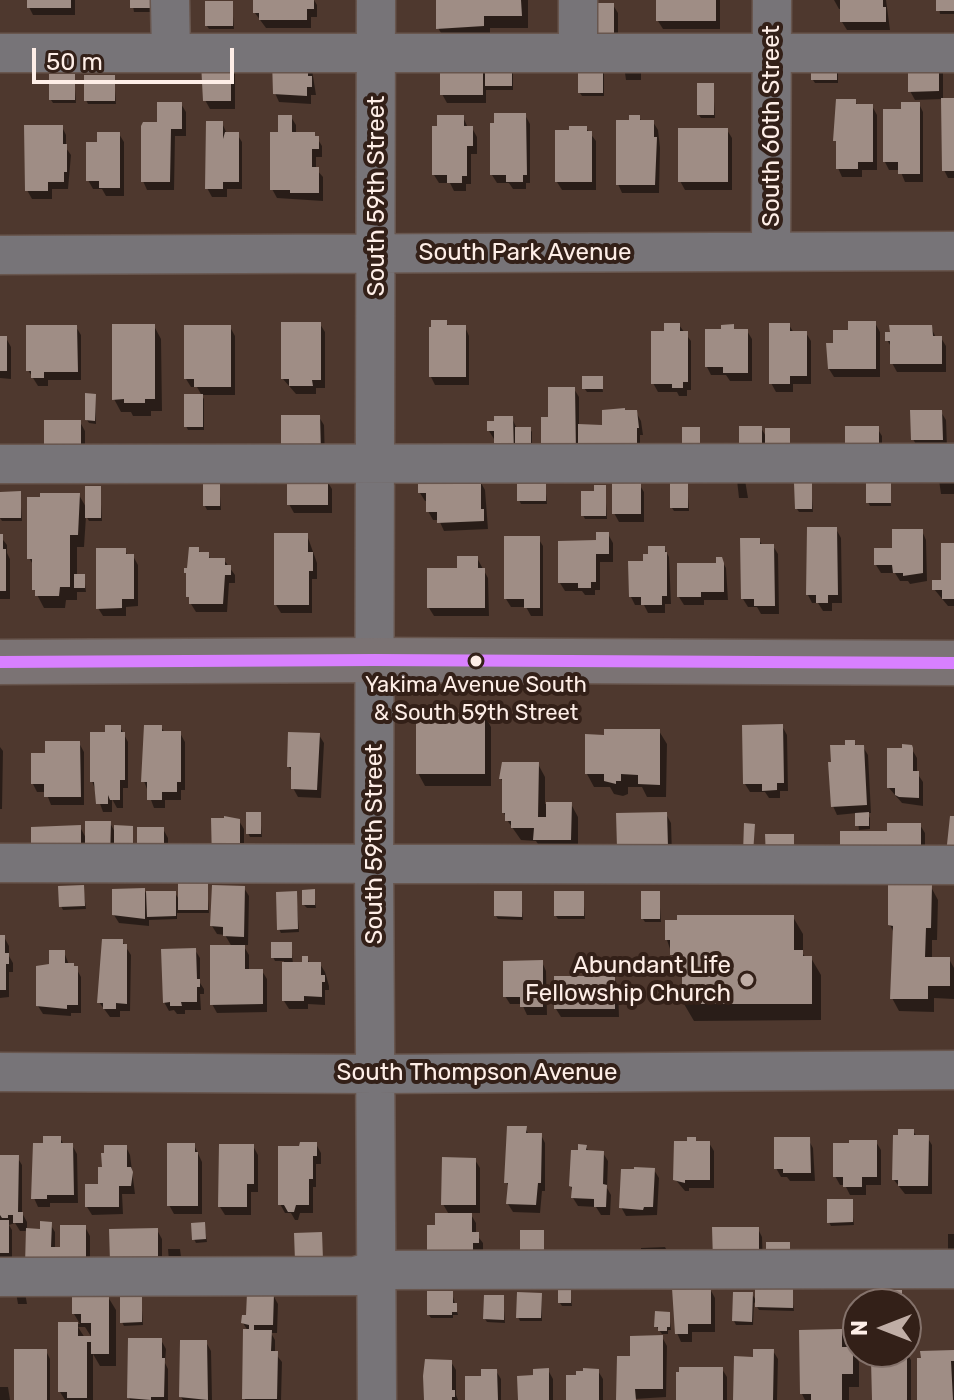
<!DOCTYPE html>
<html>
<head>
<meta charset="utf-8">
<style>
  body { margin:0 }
  #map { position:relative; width:954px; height:1400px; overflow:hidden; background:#4e382e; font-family:Rubik,sans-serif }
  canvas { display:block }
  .north { position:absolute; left:842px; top:1288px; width:80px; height:80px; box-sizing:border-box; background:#332018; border:2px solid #84726b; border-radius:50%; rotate:270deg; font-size:22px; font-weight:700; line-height:32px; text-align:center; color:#feeee7 }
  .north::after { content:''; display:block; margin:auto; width:28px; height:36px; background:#c0aea6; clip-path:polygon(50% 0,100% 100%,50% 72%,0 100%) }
  .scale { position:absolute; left:32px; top:48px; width:202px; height:36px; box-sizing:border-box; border:4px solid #feeee7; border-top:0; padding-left:10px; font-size:24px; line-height:28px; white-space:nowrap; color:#feeee7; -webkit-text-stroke:6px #332018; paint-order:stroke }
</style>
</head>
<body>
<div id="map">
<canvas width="954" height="1400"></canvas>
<div class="north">N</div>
<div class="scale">50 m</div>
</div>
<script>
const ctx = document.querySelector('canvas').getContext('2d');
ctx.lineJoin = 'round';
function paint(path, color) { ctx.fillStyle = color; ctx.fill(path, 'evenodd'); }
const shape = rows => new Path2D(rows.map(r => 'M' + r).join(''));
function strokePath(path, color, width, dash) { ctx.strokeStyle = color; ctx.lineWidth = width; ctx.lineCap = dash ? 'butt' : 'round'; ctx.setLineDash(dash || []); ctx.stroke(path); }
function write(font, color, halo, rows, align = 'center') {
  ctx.font = font + ' Rubik,sans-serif'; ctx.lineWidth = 8; ctx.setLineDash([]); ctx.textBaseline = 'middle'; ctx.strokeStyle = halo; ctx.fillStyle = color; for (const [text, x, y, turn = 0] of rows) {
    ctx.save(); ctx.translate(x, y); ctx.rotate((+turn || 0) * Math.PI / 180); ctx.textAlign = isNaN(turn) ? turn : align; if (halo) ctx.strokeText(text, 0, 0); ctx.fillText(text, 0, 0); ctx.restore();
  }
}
paint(shape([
  [29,0,75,0,75,15,33,15,29,7],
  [132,0,155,0,155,12,134,12],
  [262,0,314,0,317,5,317,17,311,17,311,28,266,28,255,13],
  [438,0,528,0,528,28,490,28,490,39,446,41,438,28],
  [658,0,720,0,720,29,663,29,658,21],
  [834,0,886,0,890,30,847,30,842,22,842,9,839,9],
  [938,0,954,0,954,14,940,14],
  [232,3,234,29,209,29,207,26],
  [590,5,613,5,618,13,618,45],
  [274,62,312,70,316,95,311,95,311,104,279,102,275,93],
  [442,64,513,69,513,90,486,90,486,103,447,103,442,94],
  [938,64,943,73,943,99,915,100,910,91],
  [230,65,235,73,235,109,210,109,205,100],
  [624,66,641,70,641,80,626,80],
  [838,67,838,83,815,83,813,80],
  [604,68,604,96,582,96,580,93],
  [74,76,76,103,53,103,51,100],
  [114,77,116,104,88,104,86,100],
  [713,85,715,118,701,118,699,115],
  [954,100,954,178,948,178,944,170],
  [855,101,858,106,872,106,877,115,877,170,862,170,862,177,842,177,838,168],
  [181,104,186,112,186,136,175,136,174,190,147,190,143,181,159,124],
  [919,104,923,112,923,182,905,182,900,170,889,170,885,162,903,111],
  [525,115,530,124,530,183,526,183,526,189,513,189,509,183,497,183,492,175],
  [291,117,296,125,296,134,317,138,322,146,322,157,316,157,316,169,323,177,323,201,277,198,272,189],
  [463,117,468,128,472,128,477,137,477,154,471,154,471,184,466,184,466,191,454,191,450,183,439,183,434,175],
  [639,117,642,122,653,122,658,130,660,148,659,193,622,193,618,184,631,122],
  [222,123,227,134,237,134,242,142,242,189,227,189,227,197,212,197,207,188],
  [62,127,66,135,66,148,71,155,68,189,52,189,52,199,32,199,27,190],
  [586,128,596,141,596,190,562,190,557,182],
  [727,130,732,138,732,190,685,190,680,181],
  [119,134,124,142,124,196,106,196,102,189,93,189,88,180],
  [446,322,449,327,465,327,469,336,469,385,435,385,431,377],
  [875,323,880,332,880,377,834,377,829,369,850,332],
  [320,324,325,332,325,388,316,388,316,394,296,394,283,379],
  [679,325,691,341,691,390,687,390,687,396,679,396,677,392,658,392,653,383,666,333],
  [789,325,794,333,806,333,811,341,811,384,793,384,793,392,776,392,771,383],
  [154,326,161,339,162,411,151,411,151,416,133,416,131,412,121,412,114,399],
  [732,326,735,331,747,331,752,339,752,381,730,381,726,375,711,375,707,367,723,331],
  [76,327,81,335,81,380,48,380,48,386,38,386,28,370],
  [230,327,235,336,235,395,201,395,204,399,204,430,188,430,186,426,202,396,197,387,191,387,186,379],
  [931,327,936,338,941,338,946,346,946,372,897,372,892,363,892,348,887,340],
  [0,338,6,338,11,347,11,379,0,378],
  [601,378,603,392,587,392,584,388],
  [574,389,579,397,579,426,604,427,636,412,641,421,643,435,640,435,640,451,584,458,550,419],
  [95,396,96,424,89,423,87,420],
  [941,412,946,420,947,448,918,448,913,439],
  [319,417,324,425,325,462,288,462],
  [512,418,517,429,530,429,532,432,532,458,494,439,489,431],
  [46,422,80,422,85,431,85,460],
  [761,428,767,438,789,430,791,456,743,458],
  [847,428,877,428,882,436,882,464],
  [737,480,745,480,748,498,739,498],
  [889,480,891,506,870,506,868,502],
  [939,480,954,480,954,494,941,494],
  [327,481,332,489,332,513,294,513,289,504],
  [480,481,485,490,488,529,444,531,439,520,433,520,428,511,428,501,425,501,420,493],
  [219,482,221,510,207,510,205,506],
  [687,482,689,511,674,511,672,508],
  [545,483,547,504,521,504,519,500],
  [639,484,644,492,644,522,619,522,614,513],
  [811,485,813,512,799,512,797,509],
  [605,487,607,519,585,519,583,515,596,493],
  [100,488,102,521,89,521,86,516,84,547,77,547,77,576,84,576,86,592,77,592,77,600,66,600,65,608,44,608,34,589,34,566,29,558,79,495,87,509],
  [20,493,22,521,2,521,0,518],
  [836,529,841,538,842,603,832,603,832,611,823,611,818,603,812,603,808,595],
  [922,531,926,540,927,581,910,584,908,581,900,581,895,573,881,573,876,565],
  [608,534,613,543,613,562,600,562,600,590,595,590,595,595,585,595,582,591,565,591,560,583],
  [307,535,317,563,317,579,312,579,312,613,281,613,276,605],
  [0,536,7,545,7,553,10,559,10,599,0,599],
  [538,538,543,546,543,616,531,616,526,607,511,607,506,599],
  [759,540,763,546,773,546,778,554,779,614,761,614,757,607,748,607,743,599],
  [954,545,954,606,948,606,934,589,943,582],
  [664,548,669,557,671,604,665,604,665,613,648,613,644,605,635,605,631,597,645,563],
  [198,549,201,554,208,554,211,560,224,560,235,575,235,583,229,583,227,612,196,612,191,604,186,573],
  [125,550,128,556,133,556,138,565,138,606,126,607,126,616,103,616,98,608],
  [477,558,488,578,489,616,434,616,429,608,459,570],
  [721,559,726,568,728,600,704,600,704,605,684,605,679,597],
  [484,714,491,727,491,786,425,786,418,773],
  [782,726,787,735,788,791,780,791,780,798,769,798,765,792,750,792,745,784],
  [120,727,128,742,128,788,123,788,123,808,117,808,112,799,112,812,103,812,92,781,107,734],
  [161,727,165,733,180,733,185,742,185,790,181,790,181,800,165,800,165,808,154,808,144,781],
  [659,731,667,744,666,797,647,797,642,787,628,787,628,794,623,796,614,794,610,787,594,787,587,774],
  [319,735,324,743,321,798,298,797,293,788,293,774,289,767],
  [854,742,857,747,863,747,868,755,871,813,867,813,870,818,870,829,859,830,857,813,837,815,833,806,847,747],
  [79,743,84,752,84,805,51,805,46,792,37,792,33,784,47,755],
  [910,746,917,758,917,773,923,782,923,806,902,803,889,788,904,751],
  [0,747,3,751,2,809,0,809],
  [538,764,545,777,545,804,571,804,578,817,578,853,543,852,536,841,521,840,507,820,504,813,504,784,501,779],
  [260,814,262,837,250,837,248,833],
  [666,814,671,823,672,855,624,855],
  [239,821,244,829,244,850,219,868],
  [110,823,116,834,132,828,134,853,37,864,80,827,87,840],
  [920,825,925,833,925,868,889,833],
  [163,829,168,838,168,866,144,866],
  [207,885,209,913,177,913,177,919,149,920,149,926,119,923,114,915,144,890,146,893,175,893,180,901],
  [83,887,86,909,63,910,61,906],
  [931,887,938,900,937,940,932,940,932,959,949,959,954,968,954,999,934,998,934,1012,899,1011,892,998,894,933,890,925],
  [244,888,249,896,248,945,243,945,249,955,249,971,262,971,267,979,267,1012,217,1013,212,1004,232,947,225,935,217,934,212,926],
  [313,891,316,908,307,908,304,905],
  [296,893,299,932,281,933,279,929],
  [520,893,523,920,498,919,496,916],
  [583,893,585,919,558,919,556,916],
  [659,893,661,922,645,922,643,919],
  [793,917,803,934,803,954,806,958,811,958,821,975,821,1020,694,1021,684,1004,684,972,672,955,667,940],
  [0,937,4,937,9,946,9,956,13,963,13,972,9,972,9,997,0,998],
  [122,941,131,955,130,1011,120,1011,120,1017,110,1017,99,1002],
  [291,944,293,964,304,964,307,958,310,964,320,964,325,972,329,986,329,990,325,990,325,1005,308,1004,308,1009,289,1009,284,1001,284,961,275,961,273,957],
  [195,950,200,958,200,983,204,989,204,994,200,994,201,1010,185,1010,185,1014,177,1014,174,1010,169,1011,164,1002],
  [64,952,69,965,76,968,81,977,81,1013,71,1013,71,1016,43,1014,38,1006,51,966],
  [542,962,546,971,547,1015,527,1015,522,1004,510,1004,505,996],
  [614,978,618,986,619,1017,561,1017,556,1009],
  [525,1128,529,1135,541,1135,545,1143,545,1191,542,1191,540,1213,513,1212,508,1204,510,1188,506,1182],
  [913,1131,917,1137,927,1137,932,1145,932,1194,905,1194,894,1180],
  [60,1138,64,1145,72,1145,77,1154,78,1203,50,1203,50,1207,38,1207,34,1198],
  [808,1139,813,1148,815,1181,790,1181,787,1177,781,1177,776,1168],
  [876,1142,881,1150,881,1185,866,1185,866,1195,850,1195,845,1185,840,1185,835,1176],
  [697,1143,709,1143,714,1151,714,1188,689,1188,689,1191,685,1191,675,1179],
  [316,1144,321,1153,321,1164,316,1164,316,1187,313,1187,313,1213,300,1213,298,1220,295,1220,291,1213,285,1213,280,1204,280,1148],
  [194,1145,202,1162,202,1214,174,1214,169,1205],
  [253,1146,258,1155,258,1192,251,1192,251,1215,225,1215,220,1207],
  [126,1147,130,1155,135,1194,122,1194,123,1214,92,1215,87,1207,100,1186,104,1169],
  [586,1147,589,1152,603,1153,608,1161,607,1188,611,1195,610,1215,601,1215,596,1207,578,1206,573,1198,571,1186,579,1152],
  [0,1157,17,1157,22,1165,22,1213,27,1222,27,1230,42,1231,50,1224,55,1232,55,1249,62,1249,85,1227,90,1236,90,1266,63,1266,28,1231,20,1231,15,1223,9,1225,12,1230,12,1261,0,1261],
  [475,1160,480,1168,480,1213,470,1213,476,1223,476,1234,483,1243,483,1250,477,1250,477,1264,443,1204],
  [654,1170,659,1178,657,1215,626,1216,621,1207],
  [851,1201,854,1225,831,1226,829,1222],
  [204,1224,207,1242,196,1243,194,1239],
  [758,1229,762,1237,763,1268,719,1269],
  [157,1230,162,1239,162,1269,111,1231],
  [948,1234,954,1234,954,1264,948,1260],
  [665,1247,667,1251,641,1262,641,1248],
  [168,1249,180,1249,182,1264,169,1261],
  [710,1289,715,1298,715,1332,692,1332,692,1342,681,1342,677,1333],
  [791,1290,794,1311,759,1310,754,1302,753,1325,736,1325,734,1321,752,1294,757,1302],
  [570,1291,572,1306,562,1306,560,1303],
  [16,1293,25,1293,27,1304,18,1304],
  [452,1293,458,1315,453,1315,453,1318,431,1318,429,1315],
  [541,1294,542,1321,520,1321,518,1317],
  [141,1295,143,1325,124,1326,122,1322],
  [273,1295,278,1304,277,1333,271,1333,275,1340,275,1353,282,1362,281,1400,245,1400,248,1331,243,1323],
  [108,1297,116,1310,116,1366,100,1366,93,1354,93,1400,65,1400,60,1392,60,1324,80,1324,74,1314],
  [78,1327,85,1327,92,1338,85,1338],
  [503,1297,505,1323,487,1322,485,1319],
  [669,1314,671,1330,668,1330,668,1334,662,1334,656,1326],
  [841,1331,848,1349,852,1349,859,1362,859,1387,849,1387,849,1400,805,1400,802,1394],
  [662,1337,667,1346,666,1397,618,1400,632,1358],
  [161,1340,166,1349,165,1363,168,1369,168,1400,130,1400,129,1397],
  [206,1342,211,1351,212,1400,183,1400,181,1397],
  [46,1351,50,1359,50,1400,16,1400],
  [773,1351,778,1359,777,1400,735,1400,755,1359],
  [884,1352,906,1352,911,1360,911,1400,874,1400],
  [954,1354,954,1400,919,1400],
  [451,1362,456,1370,456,1395,458,1400,426,1400],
  [722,1369,727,1377,727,1400,678,1400],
  [548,1370,553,1379,553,1400,520,1400,535,1377],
  [496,1371,501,1379,501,1400,467,1400,483,1378],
  [598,1371,603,1379,603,1400,568,1400],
  [0,1387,8,1387,10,1400,0,1400]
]), '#0007');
paint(shape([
  [27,0,71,0,71,8,27,8],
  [130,0,154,0,154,8,130,8],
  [253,0,314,0,314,9,307,9,307,20,259,20,259,13,253,13],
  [436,0,521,0,522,16,484,16,484,26,436,29],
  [656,0,716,0,716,21,656,21],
  [840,0,883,0,883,7,886,7,886,22,840,22],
  [936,0,954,0,954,11,936,11],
  [205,1,233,1,233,26,205,26],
  [588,3,614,3,614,37,589,37],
  [272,60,308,60,308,76,312,76,312,87,307,87,307,96,273,94],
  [811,61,837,61,837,80,811,80],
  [440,62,483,62,483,95,440,95],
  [908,62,939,62,939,91,908,92],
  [201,63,231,63,231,101,203,101],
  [485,63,512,63,512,86,485,86],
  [578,63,603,63,603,93,578,93],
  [49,74,75,74,75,100,49,100],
  [84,75,115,75,115,101,84,101],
  [697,83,714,83,714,115,697,115],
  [941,98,954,98,954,171,942,171],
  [836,99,856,99,856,104,873,104,873,162,858,162,858,169,836,169,836,141,833,141],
  [157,102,182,102,182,129,171,129,170,182,141,182,141,126,143,122,157,122],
  [901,102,920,102,920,174,898,174,898,162,883,162,883,109,901,109],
  [494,113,526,113,527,175,523,175,523,182,506,182,506,175,490,175,490,123,494,123],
  [278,115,292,115,292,132,315,132,315,136,319,136,319,149,312,149,312,167,319,167,319,193,290,193,290,190,270,190,270,132,278,132],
  [437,115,464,115,464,126,473,126,473,146,467,146,467,176,462,176,462,183,447,183,447,175,432,175,432,126,437,126],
  [629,115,640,115,640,120,654,120,654,137,657,137,655,185,616,185,616,120,629,120],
  [206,121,223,121,223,139,225,132,239,132,239,182,223,182,223,189,205,189],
  [24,125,63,125,63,144,67,144,67,172,64,172,64,182,48,182,48,191,25,191],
  [569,126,587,126,587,131,592,131,592,182,555,182,555,130,569,130],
  [678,128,728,128,728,182,678,182],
  [97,132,120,132,120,188,99,188,99,181,86,181,86,142,97,142],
  [431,320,447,320,447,325,466,325,466,377,429,377,429,327,431,327],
  [848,321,876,321,876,369,828,369,826,343,833,343,833,330,848,330],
  [281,322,321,322,321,380,312,380,313,386,289,386,289,379,281,379],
  [664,323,680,323,680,331,688,331,688,382,683,382,683,388,672,388,672,384,651,384,651,331,664,331],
  [769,323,790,323,790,331,807,331,807,376,790,376,790,384,769,384],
  [112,324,155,324,155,399,145,399,145,403,124,403,124,399,112,400],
  [734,324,734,329,748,329,748,373,723,373,723,367,705,367,705,329,721,329,721,325],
  [26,325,77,325,78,372,44,372,44,378,31,378,31,371,26,371],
  [184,325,231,325,231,387,194,387,194,379,184,379],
  [889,325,932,325,933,336,942,336,942,364,890,364,890,341,885,341,885,332,890,332],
  [0,336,7,336,7,371,0,371],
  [582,376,603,376,603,389,582,389],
  [548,387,575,387,576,453,541,453,541,417,548,417],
  [85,393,96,394,95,421,85,420],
  [184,394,203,394,203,427,184,427],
  [625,408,625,410,637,410,639,428,637,428,637,443,606,443,606,450,578,450,578,424,602,425,602,410],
  [910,410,942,410,943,440,911,440],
  [281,415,320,415,321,454,281,454],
  [494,416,513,416,514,455,494,455,494,431,487,431,487,421,494,421],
  [44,420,81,420,81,452,44,452],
  [739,426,762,426,762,455,739,455],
  [845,426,879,426,879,456,845,456],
  [515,427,531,427,531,455,515,455],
  [682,427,700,427,700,454,682,454],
  [765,428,790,428,790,453,765,453],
  [866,478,891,478,891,503,866,503],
  [287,479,328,479,328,505,287,505],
  [481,479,481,509,484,509,484,521,437,523,437,512,426,512,426,493,418,493,418,481],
  [203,480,220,480,220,506,203,506],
  [670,480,688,480,688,508,670,508],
  [517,481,546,481,546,501,517,501],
  [641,481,641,514,612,514,612,482],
  [794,483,812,483,812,509,795,509],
  [594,485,606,485,606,516,581,516,581,491,594,491],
  [85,486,101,486,101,518,85,518],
  [21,491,21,518,0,518,0,492],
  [40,493,80,493,78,535,70,535,70,587,60,587,59,596,35,596,35,590,32,590,32,559,27,559,27,497,40,497],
  [807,527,837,527,838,595,828,595,828,603,816,603,816,595,806,595],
  [892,529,923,529,923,573,903,576,903,573,893,573,892,565,874,565,874,548,892,548],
  [596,532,609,532,609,554,596,554,596,582,591,582,591,588,578,588,578,583,558,583,558,541,596,540],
  [274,533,308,533,308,552,313,552,313,571,309,571,309,605,274,605],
  [0,534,3,534,3,549,6,549,6,591,0,591],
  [504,536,540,536,540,608,524,608,524,599,504,599],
  [740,538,760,538,760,544,774,544,775,606,754,606,754,599,741,599],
  [941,543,954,543,954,599,942,599,942,590,932,590,932,580,941,580],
  [648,546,665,546,665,552,667,552,667,596,662,596,662,605,641,605,641,597,629,597,628,561,643,561,643,554,648,554],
  [189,547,199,547,199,552,209,552,209,558,225,558,225,565,231,565,231,575,225,575,223,604,189,604,189,597,186,597,186,573,184,573,184,568,187,568],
  [96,548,126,548,126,554,134,554,134,599,122,599,122,608,96,609],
  [457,556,478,556,478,568,485,568,485,608,427,608,427,568,457,568],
  [716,557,722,557,724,563,724,592,701,592,701,597,677,597,677,563,716,563],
  [74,574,85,574,85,588,74,588],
  [416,713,485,713,485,774,416,774],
  [783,724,784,783,777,783,777,790,762,791,762,784,743,784,742,725],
  [105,725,121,725,121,732,125,732,125,780,120,780,120,800,110,800,108,795,108,804,96,804,94,782,90,782,90,732,105,732],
  [144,725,162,725,162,731,181,731,181,782,177,782,177,792,162,792,162,800,147,800,147,782,141,782],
  [604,729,660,729,660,785,638,784,638,775,621,774,621,781,616,781,616,784,604,781,604,774,585,774,585,734,604,735],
  [288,732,320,733,317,790,291,789,291,767,287,767],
  [845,740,855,740,855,745,864,745,867,805,831,807,828,762,831,762,830,745,845,745],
  [45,741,80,741,81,797,44,797,44,784,31,784,31,753,45,753],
  [902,744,912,745,913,748,913,771,919,771,919,798,899,797,895,795,895,788,887,788,887,748,902,748],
  [502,762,539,762,538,817,546,817,546,802,572,802,571,840,533,840,534,828,511,828,511,821,505,821,505,813,502,813,502,779,499,779],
  [246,812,261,812,261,834,246,834],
  [667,812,668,847,617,848,616,813],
  [869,812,869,826,855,826,855,813],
  [224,816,240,819,240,848,212,861,211,818,224,818],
  [950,816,954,816,954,858,946,854],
  [85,821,111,821,110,860,85,859],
  [744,823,755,824,753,854,743,853],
  [887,823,921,823,921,860,840,857,840,831,887,831],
  [81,825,81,858,31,856,31,827],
  [114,825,133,826,133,850,114,850],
  [137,827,164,827,164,858,137,858],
  [765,834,794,834,794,858,766,859],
  [178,883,208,883,208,910,178,910],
  [888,884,932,885,931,928,926,928,925,957,950,957,950,986,928,986,928,999,890,999,893,926,888,925],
  [84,885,85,906,59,907,58,886],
  [212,885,245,886,244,937,223,936,223,927,210,926],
  [145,888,145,919,112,915,112,889],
  [315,889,315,905,302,905,302,890],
  [146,891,176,891,176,916,147,917],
  [297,891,298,929,277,930,276,892],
  [494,891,522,891,522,917,494,916],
  [554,891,584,891,584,916,554,916],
  [641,891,660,891,660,919,641,919],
  [677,915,794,915,794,950,803,950,803,956,812,956,812,1004,682,1004,682,955,670,955,670,940,665,940,665,920,677,920],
  [0,935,5,935,5,953,9,953,9,964,6,964,6,990,0,990],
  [102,939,123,939,123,944,127,944,127,1004,116,1003,116,1009,103,1009,103,1003,97,1003],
  [271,942,292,942,292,958,271,958],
  [210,945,245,945,245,969,263,969,263,1004,210,1005],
  [196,948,197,979,200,979,200,987,197,987,197,1002,181,1002,182,1006,170,1006,170,1002,163,1003,161,949],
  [49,950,65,950,65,963,74,963,74,966,78,966,78,1005,67,1005,67,1009,36,1006,36,966,49,964],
  [302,956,308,956,308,962,321,962,321,975,325,975,325,982,322,982,322,997,304,996,304,1001,282,1001,282,962,302,962],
  [543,960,543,1007,520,1007,520,997,503,997,503,961],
  [554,976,615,976,615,1009,554,1009],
  [507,1126,527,1126,526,1133,542,1133,541,1183,538,1183,536,1205,506,1204,508,1183,504,1183],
  [898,1129,914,1129,914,1135,929,1135,928,1186,898,1186,898,1180,892,1180,893,1135,898,1135],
  [43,1136,61,1136,61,1143,73,1143,74,1195,47,1195,47,1199,31,1199,33,1143,43,1143],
  [687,1137,696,1137,696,1141,710,1141,710,1180,685,1180,685,1183,673,1180,674,1141,687,1141],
  [774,1137,810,1137,811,1173,783,1173,783,1169,774,1169],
  [849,1140,877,1140,877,1177,862,1177,862,1187,843,1187,843,1177,833,1177,833,1143,849,1143],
  [300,1142,317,1142,317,1156,313,1156,313,1179,309,1179,309,1205,296,1205,294,1212,288,1212,284,1205,278,1205,278,1146,299,1146],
  [167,1143,195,1143,195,1152,198,1152,198,1206,167,1206],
  [219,1144,254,1144,254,1184,247,1184,247,1207,218,1207],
  [578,1144,587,1145,586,1150,604,1151,603,1184,607,1185,606,1207,594,1207,594,1199,571,1198,572,1187,569,1186,571,1150,578,1150],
  [104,1145,127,1145,127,1167,131,1167,133,1172,131,1186,119,1186,119,1207,85,1207,85,1184,98,1184,98,1167,102,1167,101,1153,104,1153],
  [0,1155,19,1155,18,1212,23,1212,23,1223,13,1223,13,1215,8,1215,8,1218,2,1218,0,1215],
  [442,1157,476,1158,476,1205,441,1205],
  [634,1167,655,1168,653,1207,644,1207,643,1210,619,1208,621,1169,634,1169],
  [827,1199,853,1199,853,1222,827,1223],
  [435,1213,472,1213,472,1232,479,1232,479,1243,473,1243,473,1256,427,1256,427,1225,435,1225],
  [0,1220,9,1220,9,1253,0,1253],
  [40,1221,52,1222,51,1247,60,1247,60,1225,86,1225,86,1258,25,1265,26,1228,40,1229],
  [205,1222,206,1239,192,1240,191,1223],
  [712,1227,759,1227,759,1261,713,1261],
  [158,1228,158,1261,110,1262,109,1229],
  [520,1230,544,1230,544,1259,520,1259],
  [322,1232,323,1260,295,1261,294,1233],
  [766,1242,790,1242,790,1259,766,1259],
  [711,1287,711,1324,688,1324,688,1334,675,1334,672,1288],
  [755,1288,793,1288,793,1308,755,1307],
  [558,1289,571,1289,571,1303,558,1303],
  [870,1290,902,1290,902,1304,870,1304],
  [427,1291,453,1291,453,1303,457,1303,457,1312,452,1312,452,1315,427,1315],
  [72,1292,109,1295,109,1354,91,1354,91,1342,87,1342,87,1398,67,1398,67,1392,58,1392,58,1322,78,1322,78,1336,91,1336,91,1323,81,1323,81,1314,72,1314],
  [517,1292,542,1293,541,1318,516,1318],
  [733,1292,753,1292,752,1322,732,1321],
  [120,1293,142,1293,142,1322,120,1323],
  [247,1293,274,1293,273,1325,254,1325,254,1330,272,1330,271,1351,278,1351,277,1399,242,1399,243,1329,249,1329,249,1325,241,1323,242,1315,246,1315],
  [484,1295,504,1295,504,1320,483,1319],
  [655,1311,670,1312,670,1327,667,1327,667,1331,658,1331,658,1327,654,1327],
  [842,1329,842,1347,853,1347,853,1374,842,1374,842,1400,811,1400,811,1394,800,1394,799,1330],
  [663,1335,663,1389,635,1389,636,1400,616,1400,617,1356,630,1356,630,1336],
  [128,1338,162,1338,162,1358,165,1358,164,1397,151,1397,151,1400,127,1398],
  [180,1340,207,1340,208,1400,179,1397],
  [14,1349,47,1349,47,1400,14,1400],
  [753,1349,774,1349,773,1400,733,1400,734,1356,753,1357],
  [954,1350,954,1361,951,1361,953,1400,917,1400,917,1358,921,1358,920,1351],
  [882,1352,907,1352,907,1400,872,1400,871,1360,882,1360],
  [425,1359,452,1360,452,1390,455,1390,455,1397,452,1397,452,1400,424,1400,423,1376],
  [679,1367,723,1367,723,1400,676,1400,676,1372,679,1372],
  [549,1368,549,1400,518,1400,517,1376,533,1375,533,1369],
  [583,1368,599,1369,599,1400,566,1400,566,1375,576,1375,576,1371,583,1371],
  [481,1369,497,1369,498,1400,465,1400,465,1376,481,1376]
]), '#9f8d85');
const minor = shape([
  [170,0,171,53],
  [376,0,374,864,377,1400],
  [578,0,578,53],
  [0,53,954,53],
  [771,252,772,0],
  [0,255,954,251],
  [0,464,954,463],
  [0,863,954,865],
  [0,1072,376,1074,954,1070],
  [0,1277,355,1276,378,1270,954,1269]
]);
const major = shape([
  [0,662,375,660,954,663]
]);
strokePath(minor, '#68564e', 41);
strokePath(major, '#68564e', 47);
strokePath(minor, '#777478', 38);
strokePath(major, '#7b7374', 44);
strokePath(shape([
  [0,662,375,660,954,663]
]), '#d880ff', 12);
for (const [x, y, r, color] of [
  [476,661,7,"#feeee7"],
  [747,980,8,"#c0aea6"]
]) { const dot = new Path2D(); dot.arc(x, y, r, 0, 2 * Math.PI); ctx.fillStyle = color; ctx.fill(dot); strokePath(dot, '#332018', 3); }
write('22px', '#feeee7', '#332018', [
  ["Yakima Avenue South",476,686],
  ["& South 59th Street",476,714]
]);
write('24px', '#feeee7', '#332018', [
  ["South 60th Street",772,126,-90],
  ["South 59th Street",377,196,-90],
  ["South Park Avenue",525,253],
  ["South 59th Street",375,844,-90],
  ["South Thompson Avenue",477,1073]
]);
write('24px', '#feeee7', '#332018', [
  ["Abundant Life",731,966],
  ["Fellowship Church",731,994]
], 'right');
</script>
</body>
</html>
